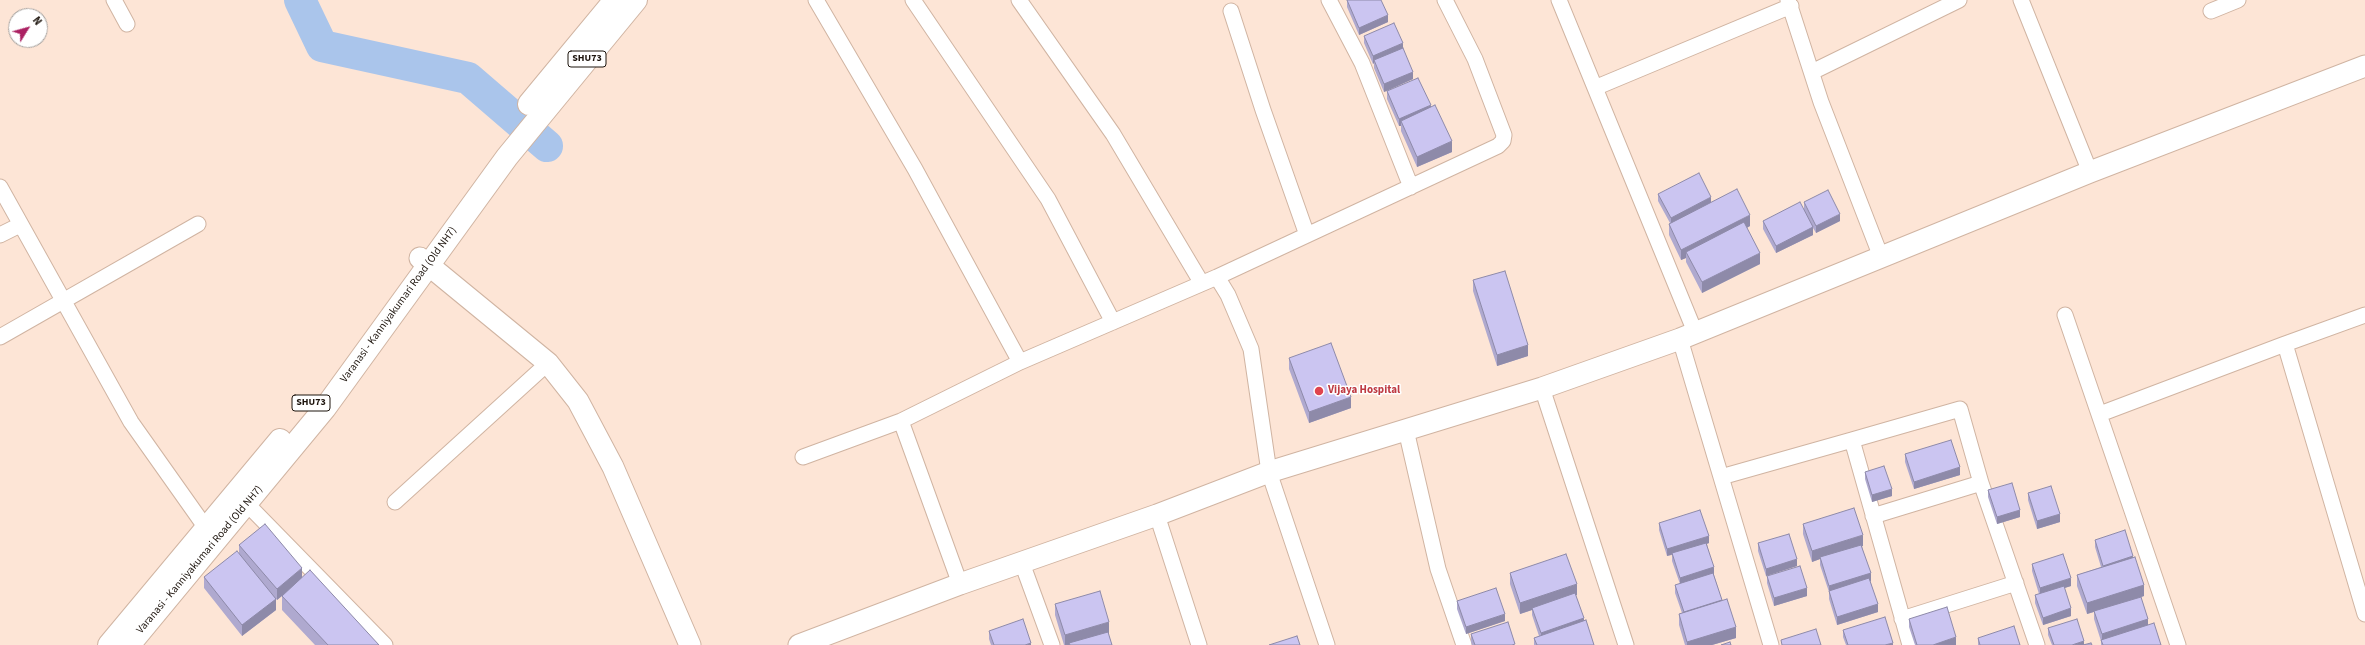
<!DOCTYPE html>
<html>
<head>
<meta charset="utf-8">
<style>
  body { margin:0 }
  #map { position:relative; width:2365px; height:645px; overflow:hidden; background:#fde5d6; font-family:"Source Sans 3",sans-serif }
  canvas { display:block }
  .north { position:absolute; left:8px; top:8px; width:40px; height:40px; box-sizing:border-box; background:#fff; border:1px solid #a5a19e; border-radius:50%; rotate:53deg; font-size:11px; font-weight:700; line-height:16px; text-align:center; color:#1d140d }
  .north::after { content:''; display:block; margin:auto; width:14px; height:18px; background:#ab2162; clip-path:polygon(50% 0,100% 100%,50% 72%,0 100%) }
</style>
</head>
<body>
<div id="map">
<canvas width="2365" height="645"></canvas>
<div class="north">N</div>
</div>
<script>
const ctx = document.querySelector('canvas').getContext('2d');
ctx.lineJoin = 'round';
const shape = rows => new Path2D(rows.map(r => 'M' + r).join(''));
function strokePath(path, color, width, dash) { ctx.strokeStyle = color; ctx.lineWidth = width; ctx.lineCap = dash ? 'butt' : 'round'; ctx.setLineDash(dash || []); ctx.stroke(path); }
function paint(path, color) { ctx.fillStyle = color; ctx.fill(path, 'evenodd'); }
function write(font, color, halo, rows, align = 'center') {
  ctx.font = font + ' "Source Sans 3",sans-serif'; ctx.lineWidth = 3; ctx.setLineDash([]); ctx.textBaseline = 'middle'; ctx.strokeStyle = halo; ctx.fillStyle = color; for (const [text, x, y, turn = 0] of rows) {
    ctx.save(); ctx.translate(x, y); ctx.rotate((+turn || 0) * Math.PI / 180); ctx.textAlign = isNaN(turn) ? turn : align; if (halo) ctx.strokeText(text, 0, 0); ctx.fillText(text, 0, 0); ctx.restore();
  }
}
strokePath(shape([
  [300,0,322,46,468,78,547,146]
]), '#aac5eb', 32);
const street = shape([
  [114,0,127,24],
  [816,0,915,169,1020,362],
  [913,0,1048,199,1113,322],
  [1019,0,1113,134,1201,282],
  [1329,0,1362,63,1411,187],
  [1559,0,1695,332],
  [1788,0,1821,102,1881,257],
  [2021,0,2090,172],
  [1231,11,1263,110,1307,235],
  [2211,11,2238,0],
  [1812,72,1959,0],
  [1597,87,1791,6],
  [0,187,131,422,206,528],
  [0,235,20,225],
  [1217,277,1228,295,1251,349,1269,472,1327,645],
  [2065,315,2178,645],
  [0,337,198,224],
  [1680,339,1771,645],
  [2285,344,2365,315],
  [1542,388,1626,645],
  [2100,414,2285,344,2365,614],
  [1406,430,1438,569,1464,645],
  [803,457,901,421],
  [1721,477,1852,440],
  [395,502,548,363],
  [247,504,385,645],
  [1157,515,1199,645],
  [1873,516,1981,483],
  [1022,563,1052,645],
  [960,584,901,421,1020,362,1217,277,1498,146,1503,141,1504,135,1475,59,1445,0],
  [1902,619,2016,583],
  [1910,645,1852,440,1960,409,1981,483,2037,645]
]);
const secondary = shape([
  [420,258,548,363,578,401,613,467,690,645],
  [799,645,960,584,1157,515,1269,472,1542,388,1680,339,2090,172,2365,66]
]);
const primary = shape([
  [529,104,615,0],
  [109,645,280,440],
  [129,645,325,408,507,157,636,0]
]);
strokePath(street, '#d0b4a2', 17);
strokePath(secondary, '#d0b4a2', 23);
strokePath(primary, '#d0b4a2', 24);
strokePath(street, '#fff', 15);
strokePath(secondary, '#fff', 21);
strokePath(primary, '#fff', 22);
paint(shape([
  [1347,0,1388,22,1359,35,1347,7],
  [1364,36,1403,48,1413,79,1384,92,1374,68,1374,63,1373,64,1364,43],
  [1387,91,1431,108,1452,152,1417,167,1401,131,1401,126,1399,126,1387,99],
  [1658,194,1711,203,1750,226,1747,228,1760,264,1702,293,1686,262,1686,258,1681,260,1669,235,1669,224,1670,223,1658,201],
  [1804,202,1840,221,1816,233,1813,228,1813,235,1776,253,1763,229,1763,221,1804,209],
  [1473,280,1528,356,1497,366,1473,291],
  [1289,358,1351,408,1309,423,1289,369],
  [1905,454,1960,475,1914,489,1905,462],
  [1865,472,1892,496,1872,502,1865,479],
  [1988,490,2020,517,1997,524,1988,497],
  [2028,493,2060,522,2037,529,2028,500],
  [1659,523,1709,543,1707,544,1714,575,1722,601,1736,638,1712,645,1685,645,1679,625,1679,614,1682,613,1675,593,1675,585,1680,584,1672,561,1672,555,1667,556,1659,530],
  [1803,524,1863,546,1862,546,1878,612,1837,625,1829,599,1829,592,1820,565,1820,559,1812,562,1803,534],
  [2095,540,2133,557,2144,596,2141,597,2148,625,2161,645,2101,645,2101,641,2094,619,2094,612,2087,614,2077,586,2077,575,2101,567,2095,547],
  [1758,543,1797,566,1766,576,1758,551],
  [239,545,302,577,379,645,315,645,282,610,282,596,287,592,277,600,276,599,276,610,242,636,204,588,204,577,239,553],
  [2032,564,2071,586,2064,588,2071,616,2043,625,2035,603,2035,595,2039,594,2032,571],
  [1510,573,1577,595,1576,595,1584,621,1594,645,1534,645,1534,638,1539,636,1532,615,1532,610,1520,614,1510,584],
  [1767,576,1807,596,1774,606,1767,583],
  [1457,601,1505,621,1466,634,1457,609],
  [1055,604,1109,633,1108,633,1112,645,1064,645,1055,615],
  [1909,619,1956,645,1915,645,1909,627],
  [2048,628,2084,645,2092,645,2052,645,2048,635],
  [1843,630,1893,645,1846,645,1843,637],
  [989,631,1031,645,991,645,989,639],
  [1471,634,1515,645,1472,645,1471,642],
  [1978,638,2020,645,1978,645]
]), '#afa9cf');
paint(shape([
  [1388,15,1388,22,1359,35,1359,28],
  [1403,43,1403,51,1374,60,1374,63,1373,64,1373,56],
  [1413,72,1413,79,1384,92,1384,84],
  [1431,105,1431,113,1401,121,1401,126,1399,126,1399,119],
  [1452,141,1452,152,1417,167,1417,157],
  [1711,197,1711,205,1671,225,1671,218],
  [1840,214,1840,221,1816,233,1816,226],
  [1750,215,1750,226,1689,257,1686,252,1686,258,1681,260,1681,250],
  [1813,227,1813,235,1776,253,1776,246],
  [1760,253,1760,264,1702,293,1702,282],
  [1528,345,1528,356,1497,366,1497,355],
  [1351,397,1351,408,1309,423,1309,412],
  [1960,467,1960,475,1914,489,1914,482],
  [1892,489,1892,496,1872,502,1872,495],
  [2020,510,2020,517,1997,524,1997,517],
  [2060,514,2060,522,2037,529,2037,521],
  [1863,535,1863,546,1821,559,1820,557,1820,559,1812,562,1812,551],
  [1709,536,1709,543,1667,556,1667,549],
  [2133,556,2133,564,2103,573,2103,566],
  [1797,559,1797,566,1766,576,1766,569],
  [1714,567,1714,575,1680,586,1680,578],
  [302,568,302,579,277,600,277,589],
  [1871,573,1871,581,1829,594,1829,586],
  [2071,578,2071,586,2040,596,2040,588],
  [1577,584,1577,595,1533,610,1532,608,1532,610,1520,614,1520,603],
  [2144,585,2144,596,2087,614,2087,603],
  [1807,588,1807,596,1774,606,1774,598],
  [276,599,276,610,242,636,242,625],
  [1722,600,1722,607,1684,620,1684,612],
  [1878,604,1878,612,1837,625,1837,617],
  [2071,608,2071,616,2043,625,2043,618],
  [1505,614,1505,621,1466,634,1466,627],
  [1584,618,1584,626,1541,640,1541,633],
  [2148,619,2148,627,2102,641,2102,634],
  [1109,622,1109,633,1069,645,1069,643,1069,645,1065,645,1065,635],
  [1736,627,1736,638,1712,645,1687,645,1687,642],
  [1956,637,1956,645,1933,645],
  [2084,641,2084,645,2072,645],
  [1031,643,1031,645,1025,645],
  [1893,643,1893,645,1885,645]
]), '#8e8aa9');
const building = shape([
  [1347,0,1381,0,1388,15,1359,28,1347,0],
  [1394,23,1403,43,1373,56,1364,36,1394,23],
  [1403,48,1413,72,1384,84,1374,60,1403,48],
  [1418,78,1431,105,1399,119,1387,91,1418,78],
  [1435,105,1452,141,1417,157,1401,121,1435,105],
  [1699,173,1711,197,1671,218,1658,194,1699,173],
  [1737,189,1750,215,1681,250,1669,224,1737,189],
  [1828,190,1840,214,1816,226,1804,202,1828,190],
  [1800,202,1813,227,1776,246,1763,221,1800,202],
  [1744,222,1760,253,1702,282,1686,252,1744,222],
  [1505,271,1528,345,1497,355,1473,280,1505,271],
  [1331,343,1351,397,1309,412,1289,358,1331,343],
  [1951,440,1960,467,1914,482,1905,454,1951,440],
  [1884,466,1892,489,1872,495,1865,472,1884,466],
  [2012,483,2020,510,1997,517,1988,490,2012,483],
  [2051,486,2060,514,2037,521,2028,493,2051,486],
  [1854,508,1863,535,1812,551,1803,524,1854,508],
  [1700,510,1709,536,1667,549,1659,523,1700,510],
  [265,524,302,568,277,589,239,545,265,524],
  [2125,530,2133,556,2103,566,2095,540,2125,530],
  [1789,534,1797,559,1766,569,1758,543,1789,534],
  [1706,543,1714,567,1680,578,1672,553,1706,543],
  [1861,545,1871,573,1829,586,1820,557,1861,545],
  [237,551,276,599,242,625,204,577,237,551],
  [1566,554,1577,584,1520,603,1510,573,1566,554],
  [2063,554,2071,578,2040,588,2032,564,2063,554],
  [2135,557,2144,585,2087,603,2077,575,2135,557],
  [1800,566,1807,588,1774,598,1767,576,1800,566],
  [310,570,379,645,328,645,282,596,310,570],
  [1713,573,1722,600,1684,612,1675,585,1713,573],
  [1869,578,1878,604,1837,617,1829,591,1869,578],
  [2064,586,2071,608,2043,618,2035,595,2064,586],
  [1496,588,1505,614,1466,627,1457,601,1496,588],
  [1100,591,1109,622,1065,635,1055,604,1100,591],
  [1575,593,1584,618,1541,633,1532,608,1575,593],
  [2141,597,2148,619,2102,634,2094,611,2141,597],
  [1727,599,1736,627,1687,642,1679,614,1727,599],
  [1947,607,1956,637,1933,645,1917,645,1909,619,1947,607],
  [1885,617,1893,643,1885,645,1848,645,1843,630,1885,617],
  [1023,619,1031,643,1025,645,994,645,989,631,1023,619],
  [2077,619,2084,641,2072,645,2054,645,2048,628,2077,619],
  [1586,620,1594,645,1537,645,1534,638,1586,620],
  [1508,622,1515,644,1512,645,1475,645,1471,634,1508,622],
  [2154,623,2161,645,2103,645,2101,640,2154,623],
  [2014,626,2020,645,1980,645,1978,638,2014,626],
  [1816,629,1821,645,1782,645,1781,640,1816,629],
  [1108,632,1112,645,1070,645,1069,643,1108,632],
  [1297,636,1300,645,1269,645,1297,636],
  [1730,642,1731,645,1721,645,1730,642],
  [2091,643,2092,645,2083,645,2091,643]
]);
paint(building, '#cbc5f1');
strokePath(building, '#8e8aa9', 1);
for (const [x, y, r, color] of [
  [1319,391,5,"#e0444e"]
]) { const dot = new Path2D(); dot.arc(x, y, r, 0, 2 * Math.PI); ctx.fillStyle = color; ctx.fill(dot); strokePath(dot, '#fff', 1.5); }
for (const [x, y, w] of [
  [587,59,38],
  [311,403,38]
]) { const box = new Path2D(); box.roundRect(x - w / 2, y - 8, w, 16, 3); ctx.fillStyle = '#fff'; ctx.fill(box); strokePath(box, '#1d140d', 1); }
write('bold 10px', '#1d140d', null, [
  ["SHU73",587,59],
  ["SHU73",311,403]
]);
write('11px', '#1d140d', '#fff', [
  ["Varanasi - Kanniyakumari Road (Old NH7)",399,305,-54],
  ["Varanasi - Kanniyakumari Road (Old NH7)",200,560,-50]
]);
write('bold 11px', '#be3a42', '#fff', [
  ["Vijaya Hospital",1328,391]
], 'left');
</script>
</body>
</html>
